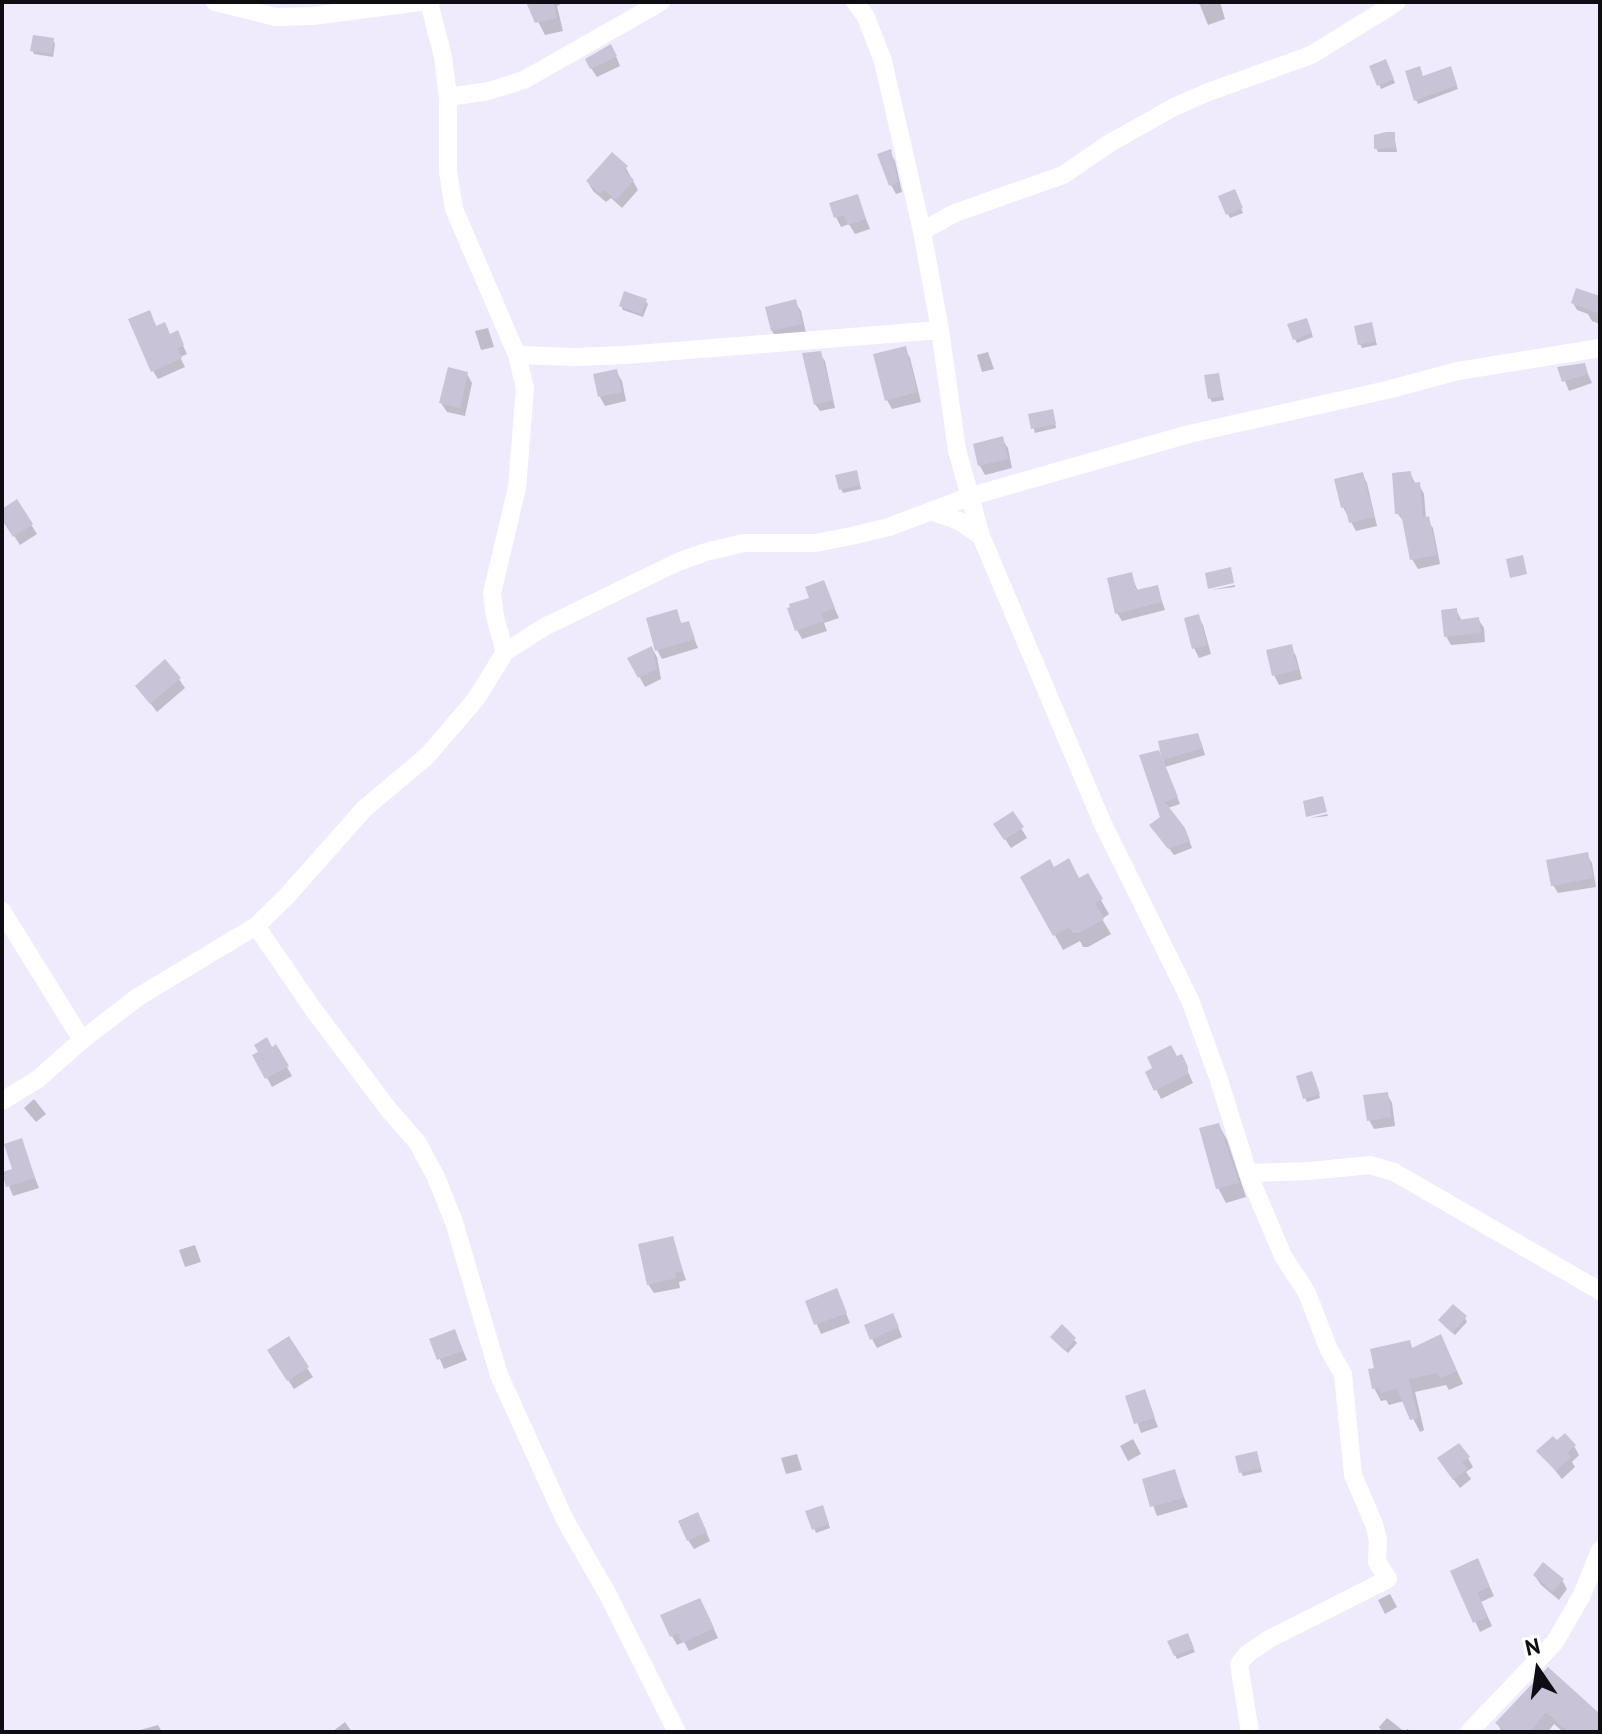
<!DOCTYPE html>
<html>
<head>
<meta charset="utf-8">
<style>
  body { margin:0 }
  #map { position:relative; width:1602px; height:1734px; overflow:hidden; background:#f0ebfc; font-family:"PT Sans",sans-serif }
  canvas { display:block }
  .frame { position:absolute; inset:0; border:4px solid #0f0d14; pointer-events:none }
  .north { position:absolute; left:1498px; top:1630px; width:80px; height:80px; -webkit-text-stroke:6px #fff; paint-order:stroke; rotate:347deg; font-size:22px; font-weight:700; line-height:32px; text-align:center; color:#0f0d14 }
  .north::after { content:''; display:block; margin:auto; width:28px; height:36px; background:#0f0d14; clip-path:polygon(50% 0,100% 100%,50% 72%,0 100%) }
</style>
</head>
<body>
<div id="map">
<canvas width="1602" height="1734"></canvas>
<div class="frame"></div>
<div class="north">N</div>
</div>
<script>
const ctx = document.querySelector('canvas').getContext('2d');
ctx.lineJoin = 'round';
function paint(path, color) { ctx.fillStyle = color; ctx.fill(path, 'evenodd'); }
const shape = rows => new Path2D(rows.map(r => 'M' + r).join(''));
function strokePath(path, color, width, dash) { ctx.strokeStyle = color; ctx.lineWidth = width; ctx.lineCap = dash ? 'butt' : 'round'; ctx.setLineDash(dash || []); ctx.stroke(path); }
paint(shape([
  [528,2,565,2,557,6,563,31,545,35],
  [1196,2,1220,2,1225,19,1208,25,1200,5],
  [53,40,55,44,53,57,34,54,32,50],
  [616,56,620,66,597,77,591,68],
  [1387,65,1395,83,1381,89,1372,67],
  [1452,73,1458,89,1418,104,1416,100,1423,78],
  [1394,134,1397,152,1378,152,1376,148],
  [890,152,895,161,902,192,896,194,891,185],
  [612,155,626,168,638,190,622,208,611,198,606,202,593,191,588,182],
  [1236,195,1243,213,1230,218,1228,214],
  [857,197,870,229,855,234,849,224,841,227,836,217],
  [1600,298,1600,324,1592,321,1588,314,1577,310,1573,303],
  [645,300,648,304,643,317,623,310,621,306],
  [795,302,801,311,806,333,778,340,772,331],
  [154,321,157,328,181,341,187,354,180,357,185,367,158,379,153,371],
  [1308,324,1313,337,1297,343,1295,339],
  [1371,324,1377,345,1362,348,1360,344],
  [488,328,494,347,481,350,475,331],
  [905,348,910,358,921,402,892,409,887,400],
  [988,352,994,369,982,372,977,355],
  [820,354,825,361,835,408,820,411,815,404],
  [1584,365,1592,383,1569,391,1560,369],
  [616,371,622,381,626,401,605,406,600,397],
  [467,374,472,383,465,416,447,412,441,403],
  [1218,375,1224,400,1212,402,1210,398],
  [1030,415,1054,415,1056,428,1035,433],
  [1002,439,1008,448,1012,468,985,475,980,466,975,445],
  [1410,473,1416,485,1419,485,1424,494,1426,519,1433,528,1440,564,1418,569,1412,559,1404,522,1397,513],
  [1362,474,1367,483,1377,526,1356,531,1343,507],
  [858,476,861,489,843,493,841,489],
  [17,502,37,534,20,545,2,517,2,511],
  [1131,575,1138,591,1157,587,1165,610,1122,621,1117,613,1110,580],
  [823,583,839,618,824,623,827,631,802,639,797,630],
  [1235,585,1235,587,1211,590],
  [1456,610,1462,621,1478,619,1484,628,1485,642,1451,645,1446,636],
  [676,611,682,625,688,623,698,648,662,659,657,650],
  [1198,616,1203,625,1211,654,1199,658,1194,648],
  [1291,647,1296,656,1302,679,1279,685,1274,675],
  [652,648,657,657,661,679,645,687,630,659],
  [179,679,185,688,157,712,137,686],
  [1201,742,1205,755,1165,767,1180,804,1168,808,1188,837,1192,848,1174,855,1156,831,1162,817,1158,752,1164,762,1160,743],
  [1012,813,1027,838,1011,848,1001,833],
  [1327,814,1328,816,1310,818],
  [1587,855,1592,863,1596,887,1558,893,1553,885],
  [1087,876,1109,914,1102,919,1111,934,1088,947,1083,947,1080,941,1063,950,1023,877,1079,880],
  [276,1047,292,1076,272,1087,255,1056],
  [1181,1056,1193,1083,1161,1099,1148,1073],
  [1314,1077,1320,1098,1307,1102,1305,1098],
  [1387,1094,1392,1103,1395,1126,1374,1129,1369,1120],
  [34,1099,46,1114,36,1122,24,1108],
  [1219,1125,1227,1140,1246,1197,1226,1203,1218,1188],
  [21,1141,39,1188,13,1196,4,1173,14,1170],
  [672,1239,686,1280,679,1282,680,1288,654,1293,648,1284],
  [195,1245,201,1262,185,1267,179,1250],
  [837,1291,850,1323,821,1334,807,1302],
  [1465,1318,1467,1322,1455,1335,1443,1324],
  [897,1324,902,1337,877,1348,872,1339],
  [1062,1327,1077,1343,1068,1353,1055,1341],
  [288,1339,313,1377,294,1389,269,1351],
  [432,1340,459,1341,467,1360,444,1369],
  [1409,1342,1413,1349,1447,1349,1463,1384,1449,1390,1446,1385,1415,1392,1424,1430,1420,1432,1404,1401,1389,1405,1386,1400,1381,1401,1374,1388,1377,1369],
  [1144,1392,1158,1427,1141,1433,1128,1397],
  [1133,1439,1141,1454,1128,1461,1120,1446],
  [1574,1446,1579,1455,1572,1462,1575,1467,1562,1479,1539,1451],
  [797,1454,802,1470,786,1474,781,1458],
  [1258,1457,1262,1472,1243,1476,1241,1472],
  [1468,1458,1473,1467,1466,1472,1471,1479,1460,1488,1445,1468],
  [1174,1472,1188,1507,1157,1516,1144,1481],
  [824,1511,830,1528,816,1533,808,1512],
  [703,1524,710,1541,694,1549,688,1540],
  [1482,1570,1494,1596,1481,1602,1492,1626,1480,1632,1452,1572],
  [1535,1576,1562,1580,1567,1589,1559,1600,1541,1585],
  [1390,1594,1397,1607,1385,1614,1378,1600],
  [705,1609,718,1638,689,1651,684,1642,677,1645,672,1636],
  [1189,1639,1195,1652,1177,1659,1175,1655],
  [1548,1670,1600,1717,1600,1732,1563,1732,1554,1724,1548,1732,1502,1732,1497,1723],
  [1387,1718,1405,1732,1407,1729,1413,1732,1382,1732,1379,1727],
  [345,1722,352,1732,332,1732],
  [158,1725,162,1732,133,1732]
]), '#0003');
paint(shape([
  [526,2,553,2,557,18,535,23],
  [33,35,54,38,52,54,30,51],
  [611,44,617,56,590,69,585,59],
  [1386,59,1394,79,1377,86,1369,66],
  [1420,66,1423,76,1451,66,1457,85,1414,101,1405,71],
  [1386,132,1395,132,1395,148,1374,149,1374,135],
  [891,149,898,182,889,186,877,154],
  [612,152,628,166,624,170,634,180,616,200,604,190,600,194,586,181],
  [1235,189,1243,208,1226,215,1218,196],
  [858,194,866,219,848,225,844,215,834,218,829,203],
  [1576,288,1600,296,1600,314,1571,303],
  [624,291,647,299,641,314,619,306],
  [796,299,802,324,771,331,765,307],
  [150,310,156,326,165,322,170,334,178,330,184,345,177,348,182,358,151,372,128,319],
  [1307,318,1312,333,1293,340,1287,324],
  [1372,322,1376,341,1358,345,1354,326],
  [906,346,917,392,885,401,873,354],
  [821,351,833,400,814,405,802,353],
  [1585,363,1588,374,1562,382,1557,367],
  [448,367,468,372,460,408,439,403],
  [617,369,622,392,598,397,593,374],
  [1219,373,1223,396,1208,399,1204,375],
  [1053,409,1056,424,1031,429,1028,414],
  [1003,436,1008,459,978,466,973,444],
  [857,470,860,485,839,490,835,475],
  [1411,471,1412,483,1420,482,1423,518,1429,516,1437,555,1410,560,1401,514,1395,514,1392,473],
  [1363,472,1374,517,1349,523,1345,507,1341,508,1334,479],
  [17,499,33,524,13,537,2,520,2,509],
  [1523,555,1527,574,1510,578,1506,559],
  [1231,567,1234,583,1208,589,1205,573],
  [1132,572,1136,590,1158,585,1162,602,1115,614,1107,578],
  [824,580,835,608,821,613,824,621,795,631,787,608,790,607,789,604,809,598,805,587],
  [1457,608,1458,620,1479,617,1481,633,1444,637,1441,610],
  [677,609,681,623,689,621,695,639,655,651,646,618],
  [1199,614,1207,645,1192,649,1184,618],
  [1292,644,1298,670,1272,676,1266,650],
  [652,646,657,669,638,678,627,658],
  [165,659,181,678,150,704,135,686],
  [1198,733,1203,748,1163,760,1178,797,1165,802,1185,828,1190,841,1168,849,1149,825,1160,817,1139,755,1159,750,1161,756,1158,741],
  [1323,796,1327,812,1306,817,1303,801],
  [1013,811,1024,827,1004,840,993,824],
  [1588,852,1593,878,1551,886,1546,860],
  [1069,858,1079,878,1088,873,1103,899,1095,903,1104,919,1079,933,1073,933,1070,927,1053,936,1020,877,1050,859,1054,867],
  [267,1037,272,1047,276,1044,289,1066,265,1079,252,1055,258,1052,254,1045],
  [1171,1045,1177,1056,1182,1054,1188,1067,1188,1074,1154,1091,1145,1072,1152,1068,1147,1057],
  [1312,1071,1320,1094,1303,1099,1296,1076],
  [1388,1092,1391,1117,1367,1121,1363,1095],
  [1219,1123,1239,1183,1216,1189,1199,1128],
  [22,1138,35,1178,6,1187,2,1172,12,1169,4,1144],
  [673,1236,683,1271,675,1273,676,1278,647,1285,638,1244],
  [837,1288,847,1313,814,1325,805,1301],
  [1453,1304,1467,1316,1452,1333,1438,1320],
  [893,1313,899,1327,870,1340,864,1325],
  [1062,1324,1076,1338,1065,1351,1050,1337],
  [455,1329,463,1351,437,1360,429,1339],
  [1441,1334,1457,1371,1440,1378,1437,1373,1409,1379,1418,1418,1410,1420,1397,1389,1380,1393,1379,1388,1372,1389,1368,1369,1374,1368,1370,1349,1410,1340,1412,1348],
  [289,1336,309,1367,287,1381,267,1350],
  [1145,1389,1155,1418,1134,1424,1125,1396],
  [1565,1433,1576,1445,1567,1453,1571,1457,1556,1471,1536,1451,1553,1436,1557,1440],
  [1459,1443,1470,1457,1462,1462,1467,1469,1453,1480,1437,1458],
  [1257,1451,1261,1468,1239,1473,1235,1456],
  [1175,1469,1184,1498,1150,1507,1142,1479],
  [823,1505,829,1524,812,1530,805,1511],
  [698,1512,707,1532,687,1541,678,1521],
  [1478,1558,1490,1587,1477,1592,1488,1617,1473,1623,1450,1571],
  [1543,1562,1564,1579,1553,1592,1533,1575],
  [700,1598,714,1628,682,1643,678,1633,670,1637,660,1615],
  [1188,1633,1194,1648,1174,1656,1167,1641],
  [1548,1667,1600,1714,1600,1732,1568,1732,1546,1712,1530,1732,1507,1732,1495,1723]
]), '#c9c3d8');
strokePath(shape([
  [215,2,276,17,313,16,420,2],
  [855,2,866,17,883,61,922,231,940,330,957,450,981,536,1102,822,1190,1000,1219,1080,1248,1173,1283,1256,1307,1293,1329,1350,1343,1374,1353,1475,1374,1524,1378,1540,1377,1562,1388,1579,1269,1639,1247,1654,1239,1664,1250,1732],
  [448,97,489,91,524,80,661,2],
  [922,231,955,213,1063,175,1110,143,1174,107,1206,93,1311,55,1397,2],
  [517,355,575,357,625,355,940,330],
  [934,512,959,521,981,536],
  [505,652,544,627,678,562,706,552,744,543,816,543,851,536,889,527,968,497,1189,434,1387,390,1458,371,1600,348],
  [2,911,82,1040],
  [256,926,313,1009,389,1110,417,1142,436,1177,454,1222,499,1375,565,1520,607,1593,677,1732],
  [2,1101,38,1079,82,1040,138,997,256,926,286,897,365,808,427,756,476,699,505,652,495,617,492,593,517,488,525,388,517,355,454,209,448,172,448,97,443,57,429,2],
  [1248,1173,1310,1171,1370,1165,1394,1172,1600,1291],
  [1469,1732,1555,1642,1582,1595,1600,1550]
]), '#fff', 18);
</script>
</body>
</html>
